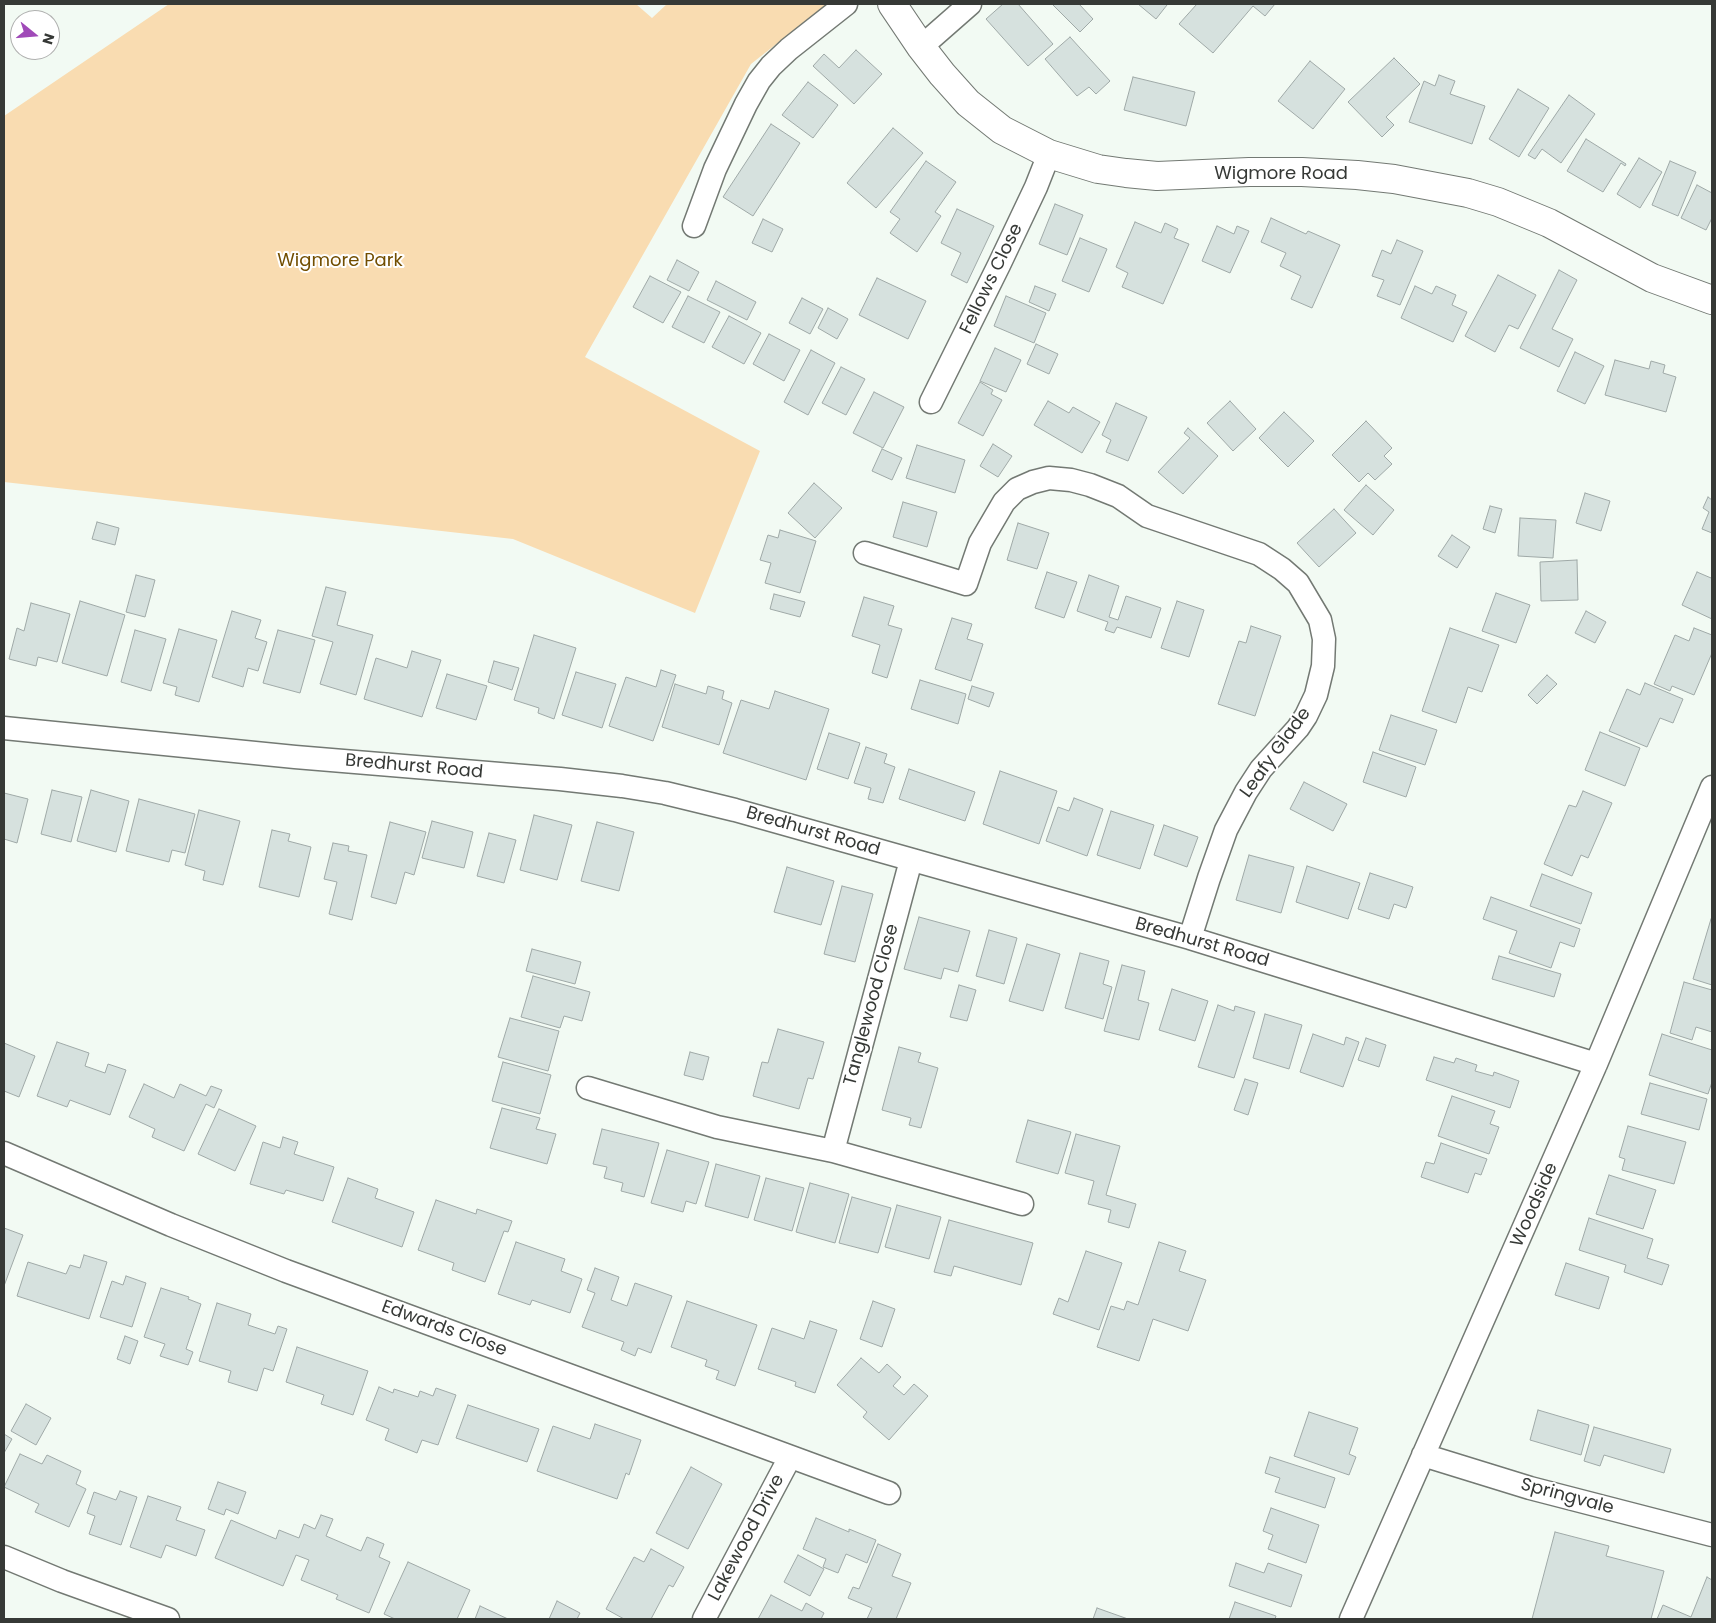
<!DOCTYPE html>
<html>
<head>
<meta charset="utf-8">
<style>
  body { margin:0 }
  #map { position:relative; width:1716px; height:1623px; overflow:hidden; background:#f2faf3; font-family:Poppins,sans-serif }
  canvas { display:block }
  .frame { position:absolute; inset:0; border:5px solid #363936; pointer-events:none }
  .north { position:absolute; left:10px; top:10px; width:50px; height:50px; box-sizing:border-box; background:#fff; border:1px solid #afb0af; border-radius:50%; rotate:107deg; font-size:14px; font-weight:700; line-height:20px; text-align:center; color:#363936 }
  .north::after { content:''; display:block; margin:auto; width:18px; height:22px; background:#a04ab8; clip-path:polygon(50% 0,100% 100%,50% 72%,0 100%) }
</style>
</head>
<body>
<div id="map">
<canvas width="1716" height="1623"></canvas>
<div class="frame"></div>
<div class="north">N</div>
</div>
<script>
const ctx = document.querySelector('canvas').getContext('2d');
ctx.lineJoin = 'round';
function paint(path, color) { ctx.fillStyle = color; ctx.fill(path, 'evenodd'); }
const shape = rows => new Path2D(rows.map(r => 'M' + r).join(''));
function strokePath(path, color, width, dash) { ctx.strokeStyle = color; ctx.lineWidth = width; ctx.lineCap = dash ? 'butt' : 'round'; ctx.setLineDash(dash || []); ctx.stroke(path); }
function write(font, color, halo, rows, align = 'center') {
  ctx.font = font + ' Poppins,sans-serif'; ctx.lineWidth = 4; ctx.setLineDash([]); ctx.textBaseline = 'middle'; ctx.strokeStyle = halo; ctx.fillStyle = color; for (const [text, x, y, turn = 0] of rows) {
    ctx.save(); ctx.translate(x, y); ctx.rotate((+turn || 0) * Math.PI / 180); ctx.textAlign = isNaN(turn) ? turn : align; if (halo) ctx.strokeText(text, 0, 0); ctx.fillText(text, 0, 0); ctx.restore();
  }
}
paint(shape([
  [169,4,636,4,652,18,667,4,827,4,751,64,585,357,760,451,695,613,513,539,4,482,4,116]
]), '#f9dcb1');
const building = shape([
  [1003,4,1018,4,1053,44,1028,66,986,19,1003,4],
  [1052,4,1079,4,1093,19,1080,32,1052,4],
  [1138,4,1165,4,1167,5,1156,19,1138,4],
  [1197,4,1275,4,1265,16,1253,6,1213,53,1179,24,1197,4],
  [1070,37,1110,81,1096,94,1089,87,1077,96,1045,59,1070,37],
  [856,50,882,74,854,104,813,66,824,54,839,68,856,50],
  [1394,58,1420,84,1386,117,1394,125,1382,137,1348,102,1394,58],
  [1310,61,1345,89,1313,129,1278,101,1310,61],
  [1439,75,1455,81,1450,94,1485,106,1472,144,1409,122,1424,81,1435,86,1439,75],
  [1133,77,1195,92,1186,126,1124,110,1133,77],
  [808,82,838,105,813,138,782,115,808,82],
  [1518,89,1549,108,1519,157,1489,139,1518,89],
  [1569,95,1595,114,1561,163,1542,149,1535,159,1528,155,1569,95],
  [771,124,800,143,753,216,723,197,771,124],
  [893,128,923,153,876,208,847,183,893,128],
  [1586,139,1626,164,1625,166,1621,163,1603,192,1567,171,1586,139],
  [1639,158,1662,172,1640,208,1617,194,1639,158],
  [926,161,956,182,935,212,941,216,917,252,890,233,900,219,890,212,926,161],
  [1670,161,1696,172,1678,216,1652,205,1670,161],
  [1697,185,1712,193,1712,218,1706,230,1681,218,1697,185],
  [1055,204,1083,215,1067,255,1039,244,1055,204],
  [957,209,994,226,967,283,951,275,961,253,941,243,957,209],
  [1271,218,1306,234,1308,231,1340,245,1312,308,1291,299,1301,276,1280,266,1286,253,1261,242,1271,218],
  [763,219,783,229,772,252,752,243,763,219],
  [1135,222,1161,233,1165,223,1178,229,1174,238,1189,244,1163,304,1122,287,1128,273,1116,267,1135,222],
  [1217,226,1234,234,1237,226,1249,231,1230,273,1202,261,1217,226],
  [1080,238,1107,249,1089,292,1062,281,1080,238],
  [1397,240,1423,251,1400,305,1377,296,1384,280,1372,276,1382,250,1391,254,1397,240],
  [677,260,699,272,689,291,667,280,677,260],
  [1559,270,1577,280,1552,329,1573,339,1559,367,1520,348,1559,270],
  [1498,275,1536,295,1518,329,1509,325,1495,352,1465,336,1498,275],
  [650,276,681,292,663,323,633,307,650,276],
  [877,278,926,301,908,339,859,315,877,278],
  [716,281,756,302,747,320,707,300,716,281],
  [1035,286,1056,294,1049,311,1029,302,1035,286],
  [1415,286,1432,294,1436,286,1456,295,1452,305,1467,312,1453,342,1401,318,1415,286],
  [688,296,720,312,704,343,672,327,688,296],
  [1006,296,1046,313,1034,343,994,326,1006,296],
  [802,298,823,309,810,334,789,323,802,298],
  [828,308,848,319,837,339,818,328,828,308],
  [729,316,761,333,744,364,712,347,729,316],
  [769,334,800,350,784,381,753,364,769,334],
  [1036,344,1058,354,1049,374,1027,364,1036,344],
  [995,348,1021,360,1006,392,980,381,995,348],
  [811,350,835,363,808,415,784,402,811,350],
  [1575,352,1604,366,1585,404,1557,391,1575,352],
  [1615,360,1649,369,1651,361,1665,365,1663,373,1676,377,1666,412,1605,395,1615,360],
  [841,367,865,379,846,415,822,403,841,367],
  [980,382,993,390,991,394,1002,400,983,436,958,423,980,382],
  [874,392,904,407,883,448,853,433,874,392],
  [1048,401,1069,413,1073,407,1100,422,1082,453,1034,425,1048,401],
  [1230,401,1256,429,1233,451,1207,423,1230,401],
  [1116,403,1147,417,1128,461,1106,452,1111,440,1102,435,1116,403],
  [1284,412,1314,441,1288,467,1259,438,1284,412],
  [1366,421,1392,448,1384,456,1392,464,1375,480,1368,473,1359,482,1332,455,1366,421],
  [1188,428,1218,456,1183,494,1158,472,1190,438,1184,433,1188,428],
  [993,444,1012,456,998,477,980,466,993,444],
  [917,445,965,460,955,493,906,478,917,445],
  [882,449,902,458,892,480,872,471,882,449],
  [814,483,842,508,815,538,788,513,814,483],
  [1366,485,1394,510,1373,535,1344,510,1366,485],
  [1585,493,1610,501,1601,531,1576,523,1585,493],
  [1708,497,1712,500,1712,533,1702,529,1709,512,1703,508,1708,497],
  [903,502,937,512,927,547,893,537,903,502],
  [1490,506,1502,509,1495,533,1483,529,1490,506],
  [1334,509,1356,533,1319,567,1297,543,1334,509],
  [1520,518,1556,520,1553,558,1518,556,1520,518],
  [97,522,119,528,115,545,92,539,97,522],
  [1018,523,1049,533,1037,569,1007,560,1018,523],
  [780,530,816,541,800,593,765,583,771,563,760,560,768,535,778,538,780,530],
  [1452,535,1470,547,1457,568,1438,556,1452,535],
  [1577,560,1578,600,1541,601,1540,562,1577,560],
  [1047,572,1077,582,1064,618,1035,608,1047,572],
  [1697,572,1711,578,1712,575,1712,619,1682,605,1697,572],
  [136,575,155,580,145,617,126,612,136,575],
  [1089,575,1119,586,1109,617,1118,620,1126,596,1161,608,1151,638,1117,627,1114,633,1105,630,1108,622,1077,611,1089,575],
  [326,587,346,592,337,625,373,635,356,695,320,684,333,642,312,636,326,587],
  [1496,593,1530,605,1516,643,1482,631,1496,593],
  [774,594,805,602,800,617,770,609,774,594],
  [864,597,894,606,888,625,902,629,887,678,872,673,880,645,852,636,864,597],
  [80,601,125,615,107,676,62,663,80,601],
  [1177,601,1204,610,1189,657,1161,648,1177,601],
  [31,603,70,614,57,662,38,657,36,666,9,659,17,628,24,631,31,603],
  [232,611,261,620,255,638,267,642,258,671,248,668,243,687,212,677,232,611],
  [1586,611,1606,622,1595,643,1575,633,1586,611],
  [952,618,972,624,967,639,983,644,971,681,935,669,952,618],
  [1251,626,1281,636,1255,716,1218,704,1239,641,1246,643,1251,626],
  [1450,628,1499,645,1482,692,1468,687,1456,723,1422,711,1450,628],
  [1694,628,1712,635,1712,653,1694,695,1672,686,1670,691,1654,684,1675,635,1689,641,1694,628],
  [179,629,217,640,199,702,175,695,177,687,163,683,179,629],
  [135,630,166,639,151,691,121,682,135,630],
  [278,630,315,640,300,693,263,683,278,630],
  [534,635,576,648,554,719,538,713,539,708,514,700,534,635],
  [412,651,441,660,422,717,364,699,376,658,407,668,412,651],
  [494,661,519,668,512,690,488,682,494,661],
  [661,670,676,675,653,741,609,726,626,677,656,687,661,670],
  [576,672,616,684,602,728,562,715,576,672],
  [447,674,487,686,476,720,436,708,447,674],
  [1547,675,1557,684,1537,704,1528,695,1547,675],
  [920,680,966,694,958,724,911,709,920,680],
  [1645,683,1683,699,1673,723,1660,718,1647,747,1609,731,1627,689,1640,695,1645,683],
  [675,684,706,694,708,686,724,691,722,699,732,703,719,745,662,727,675,684],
  [972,686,994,693,989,707,968,699,972,686],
  [775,691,829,709,806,780,723,753,741,700,769,709,775,691],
  [1391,715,1437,730,1425,765,1379,750,1391,715],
  [1600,732,1640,748,1625,786,1585,770,1600,732],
  [829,733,860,743,848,779,817,769,829,733],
  [866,747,887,754,884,763,895,767,883,803,868,799,871,788,854,783,866,747],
  [1373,752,1416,767,1406,797,1363,782,1373,752],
  [909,769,975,792,965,821,899,799,909,769],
  [1000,771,1057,791,1039,844,983,824,1000,771],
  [1304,782,1347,804,1333,831,1290,809,1304,782],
  [52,790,82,797,71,842,41,834,52,790],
  [91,790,129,801,116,852,77,841,91,790],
  [1583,791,1612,803,1588,858,1581,855,1572,876,1544,864,1569,805,1576,807,1583,791],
  [4,793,28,799,17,843,4,839,4,793],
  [1074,798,1103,809,1087,856,1046,841,1058,807,1069,811,1074,798],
  [139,799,195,814,185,853,172,850,169,862,126,851,139,799],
  [199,810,240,821,223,885,203,880,205,871,185,865,199,810],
  [1111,811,1154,825,1140,869,1097,855,1111,811],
  [534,815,572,825,557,880,520,870,534,815],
  [432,821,473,832,464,868,422,858,432,821],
  [390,822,426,832,414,875,405,872,396,904,371,897,390,822],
  [597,822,634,832,619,891,581,881,597,822],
  [1164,825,1198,837,1187,867,1154,855,1164,825],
  [272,830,290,834,288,841,311,847,299,897,259,887,272,830],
  [489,833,516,840,504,883,477,876,489,833],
  [333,843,349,846,348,851,367,855,352,920,329,914,337,882,324,879,333,843],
  [1249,855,1294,867,1281,913,1236,900,1249,855],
  [1307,866,1360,883,1348,919,1296,902,1307,866],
  [787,867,834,881,821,925,774,912,787,867],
  [1370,873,1413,887,1406,908,1394,904,1389,919,1358,909,1370,873],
  [1542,874,1592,893,1581,924,1530,906,1542,874],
  [842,886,873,894,855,962,824,954,842,886],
  [1491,897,1580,929,1574,947,1560,942,1551,968,1509,953,1517,931,1483,919,1491,897],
  [919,917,970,931,958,972,944,968,941,979,904,969,919,917],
  [1711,919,1712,919,1712,985,1693,979,1711,919],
  [989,930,1017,938,1004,984,976,976,989,930],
  [1027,944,1060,954,1043,1011,1009,1001,1027,944],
  [532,949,581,962,575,984,526,971,532,949],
  [1080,953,1109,961,1103,984,1112,987,1103,1019,1065,1008,1080,953],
  [1499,956,1561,974,1554,997,1492,979,1499,956],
  [1122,965,1145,971,1138,1000,1149,1003,1139,1040,1104,1031,1122,965],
  [533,976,590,992,582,1021,564,1016,560,1028,521,1017,533,976],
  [1684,982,1712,990,1712,1032,1696,1027,1692,1040,1670,1033,1684,982],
  [959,985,976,990,967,1021,950,1017,959,985],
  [1172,989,1208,1001,1195,1041,1159,1030,1172,989],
  [1218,1005,1234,1011,1235,1006,1255,1012,1234,1078,1198,1067,1218,1005],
  [1265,1014,1302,1025,1289,1069,1253,1058,1265,1014],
  [510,1018,559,1031,548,1071,498,1057,510,1018],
  [778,1029,824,1042,813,1079,808,1078,799,1109,753,1096,762,1062,768,1063,778,1029],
  [1313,1034,1344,1045,1346,1037,1359,1042,1343,1087,1300,1072,1313,1034],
  [1662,1034,1712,1050,1712,1082,1708,1094,1649,1075,1662,1034],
  [1366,1038,1386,1045,1379,1067,1358,1060,1366,1038],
  [57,1042,89,1053,85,1066,105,1073,108,1064,126,1070,110,1115,70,1100,67,1107,37,1096,57,1042],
  [4,1043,35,1056,19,1097,4,1091,4,1043],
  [899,1047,921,1053,918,1062,938,1068,921,1128,909,1125,911,1118,882,1110,899,1047],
  [690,1052,709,1057,703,1080,684,1075,690,1052],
  [1434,1057,1454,1063,1456,1058,1477,1065,1475,1071,1493,1076,1494,1072,1519,1081,1510,1108,1426,1080,1434,1057],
  [503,1062,551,1075,540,1114,492,1101,503,1062],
  [1245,1079,1258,1083,1248,1115,1234,1110,1245,1079],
  [1650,1083,1707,1099,1699,1130,1641,1114,1650,1083],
  [144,1084,174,1098,180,1084,206,1096,211,1086,222,1090,214,1108,206,1104,184,1151,152,1137,155,1129,129,1117,144,1084],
  [1452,1096,1495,1111,1490,1124,1499,1127,1489,1154,1438,1136,1452,1096],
  [502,1108,540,1118,536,1129,556,1134,547,1164,490,1148,502,1108],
  [219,1109,256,1126,235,1171,198,1154,219,1109],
  [1028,1120,1071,1132,1058,1174,1016,1162,1028,1120],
  [1628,1126,1686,1142,1674,1184,1622,1170,1625,1159,1619,1157,1628,1126],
  [602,1129,659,1143,644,1197,621,1191,623,1183,604,1178,607,1167,593,1164,602,1129],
  [1076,1134,1120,1146,1106,1195,1136,1204,1129,1228,1108,1222,1111,1210,1088,1204,1094,1181,1065,1173,1076,1134],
  [283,1137,298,1142,294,1154,334,1167,323,1201,286,1190,284,1194,250,1184,263,1142,280,1148,283,1137],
  [1441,1143,1487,1159,1481,1175,1475,1173,1468,1193,1421,1177,1426,1162,1434,1164,1441,1143],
  [667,1150,709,1162,696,1204,686,1201,683,1212,651,1203,667,1150],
  [716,1164,760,1176,748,1218,705,1206,716,1164],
  [1609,1175,1656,1190,1643,1229,1596,1214,1609,1175],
  [348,1178,378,1189,375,1198,414,1212,402,1247,332,1222,348,1178],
  [766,1178,804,1188,792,1231,754,1220,766,1178],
  [810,1183,849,1194,835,1243,796,1232,810,1183],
  [852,1197,891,1208,878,1253,839,1243,852,1197],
  [436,1200,476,1214,477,1209,512,1221,508,1232,504,1231,485,1282,452,1270,454,1263,418,1250,436,1200],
  [897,1205,941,1217,929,1259,885,1247,897,1205],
  [1589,1218,1653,1239,1647,1258,1669,1265,1662,1285,1624,1272,1626,1265,1579,1250,1589,1218],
  [949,1220,1033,1243,1021,1285,954,1266,951,1276,934,1272,949,1220],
  [4,1228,23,1235,4,1286,4,1228],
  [516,1242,565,1259,561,1271,582,1279,570,1313,532,1300,530,1305,498,1294,516,1242],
  [1159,1242,1186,1251,1179,1271,1206,1280,1188,1331,1153,1319,1139,1361,1097,1347,1111,1306,1124,1310,1127,1301,1138,1305,1159,1242],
  [1086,1251,1122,1263,1099,1330,1053,1314,1059,1298,1068,1302,1086,1251],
  [84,1255,107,1262,89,1319,17,1296,28,1262,66,1274,70,1265,80,1268,84,1255],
  [1566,1263,1609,1277,1599,1309,1555,1295,1566,1263],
  [595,1268,619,1277,611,1300,627,1306,635,1283,672,1296,651,1353,638,1348,635,1356,621,1350,624,1342,582,1327,595,1293,587,1290,595,1268],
  [126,1276,146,1283,132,1327,100,1317,112,1281,123,1285,126,1276],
  [161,1288,189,1297,188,1299,201,1304,186,1349,193,1352,188,1365,160,1356,165,1344,144,1337,161,1288],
  [687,1301,757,1325,735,1386,716,1379,719,1371,705,1366,707,1360,671,1347,687,1301],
  [873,1301,895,1309,882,1347,860,1339,873,1301],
  [217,1303,251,1314,248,1325,275,1334,278,1326,287,1329,273,1371,264,1368,257,1391,228,1382,231,1371,199,1361,217,1303],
  [810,1321,837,1330,815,1393,795,1386,796,1382,758,1369,772,1328,804,1339,810,1321],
  [125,1336,138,1341,130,1364,117,1359,125,1336],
  [297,1347,368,1371,353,1415,321,1404,324,1395,286,1382,297,1347],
  [861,1358,879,1373,887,1364,901,1377,893,1386,904,1395,914,1384,928,1396,889,1440,863,1417,867,1412,837,1385,861,1358],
  [379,1387,393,1393,394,1389,418,1397,420,1391,433,1396,436,1388,456,1395,438,1445,422,1440,417,1453,385,1440,389,1429,366,1420,379,1387],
  [26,1404,51,1418,36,1445,11,1431,26,1404],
  [468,1405,539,1429,527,1462,456,1438,468,1405],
  [1538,1410,1589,1425,1581,1455,1530,1440,1538,1410],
  [1309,1412,1358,1428,1349,1454,1356,1457,1349,1475,1294,1456,1309,1412],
  [595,1424,641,1440,629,1475,626,1473,617,1499,537,1471,553,1426,590,1439,595,1424],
  [1594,1427,1671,1449,1664,1473,1604,1455,1600,1466,1584,1461,1594,1427],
  [4,1434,12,1439,4,1453,4,1434],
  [20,1454,42,1464,47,1455,81,1471,76,1484,86,1489,69,1527,35,1512,39,1504,4,1487,20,1454],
  [1270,1457,1335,1478,1325,1508,1275,1492,1280,1478,1265,1473,1270,1457],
  [691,1467,722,1484,688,1549,656,1533,691,1467],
  [218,1482,246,1492,238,1514,226,1509,224,1515,208,1509,218,1482],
  [120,1491,137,1497,121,1545,89,1534,95,1516,87,1513,94,1492,116,1500,120,1491],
  [148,1496,181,1507,176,1520,205,1530,196,1556,166,1545,161,1558,130,1547,148,1496],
  [1271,1508,1319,1525,1306,1563,1268,1549,1273,1535,1263,1531,1271,1508],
  [321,1515,333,1519,326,1536,361,1551,367,1537,384,1544,379,1557,390,1562,369,1613,336,1599,338,1595,301,1580,309,1560,296,1555,283,1586,215,1558,231,1520,276,1539,279,1530,299,1538,304,1524,315,1529,321,1515],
  [816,1518,849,1532,849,1529,876,1540,867,1563,846,1554,838,1573,823,1567,826,1559,803,1549,816,1518],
  [1555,1532,1609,1546,1606,1556,1664,1571,1651,1619,1532,1619,1555,1532],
  [878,1544,901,1554,892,1576,911,1583,896,1619,867,1619,872,1608,848,1598,853,1587,859,1589,878,1544],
  [651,1549,684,1567,673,1587,669,1585,651,1619,624,1619,606,1609,634,1557,644,1562,651,1549],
  [798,1555,824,1569,810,1596,784,1582,798,1555],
  [408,1562,470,1590,457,1619,395,1619,384,1614,408,1562],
  [1236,1563,1264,1573,1268,1563,1302,1575,1291,1607,1229,1586,1236,1563],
  [1707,1577,1712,1580,1712,1619,1657,1619,1663,1605,1691,1617,1707,1577],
  [771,1595,802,1611,806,1603,824,1613,821,1619,758,1619,771,1595],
  [557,1601,580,1613,577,1619,549,1619,557,1601],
  [1235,1602,1276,1616,1275,1619,1229,1619,1235,1602],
  [480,1606,508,1619,475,1619,480,1606],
  [1097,1608,1128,1619,1093,1619,1097,1608]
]);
paint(building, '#d6e1de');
strokePath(building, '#9fa9a7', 1);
const minor = shape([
  [921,47,970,4],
  [694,226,715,169,746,104,759,81,771,66,789,49,846,4],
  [931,402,999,265,1036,187,1049,154],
  [865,553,966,584,980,543,1004,502,1017,489,1033,482,1049,478,1071,480,1090,485,1118,496,1147,516,1259,554,1282,569,1298,583,1320,620,1324,639,1323,666,1316,695,1306,716,1298,728,1261,769,1246,792,1226,830,1209,878,1190,938],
  [4,728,295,757,560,779,622,786,665,793,735,810,1190,938,1596,1064],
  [911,860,833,1151,1022,1204],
  [588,1088,717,1127,833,1151],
  [4,1153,171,1225,286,1271,889,1493],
  [1423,1455,1530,1488,1712,1535],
  [4,1557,62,1581,168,1619],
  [704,1619,790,1457],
  [1351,1619,1596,1064,1712,787]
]);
const tertiary = shape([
  [892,4,921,47,942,74,968,103,1002,130,1049,154,1098,169,1126,173,1157,176,1249,172,1302,172,1357,175,1394,179,1468,193,1498,202,1549,223,1652,278,1712,300]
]);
strokePath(minor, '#737973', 25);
strokePath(tertiary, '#737973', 30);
strokePath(minor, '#fff', 22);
strokePath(tertiary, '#fff', 28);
write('18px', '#363936', '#fff', [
  ["Wigmore Road",1281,174],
  ["Fellows Close",992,279,-64],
  ["Leafy Glade",1276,753,-54],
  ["Bredhurst Road",414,767,5],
  ["Bredhurst Road",813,832,16],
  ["Bredhurst Road",1202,943,16],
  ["Tanglewood Close",872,1005,-75],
  ["Woodside",1535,1205,-66],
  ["Edwards Close",444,1329,20],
  ["Springvale",1567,1497,15],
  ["Lakewood Drive",747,1538,-62]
]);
write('18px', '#724e00', '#fff', [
  ["Wigmore Park",340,261]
]);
</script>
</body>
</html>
